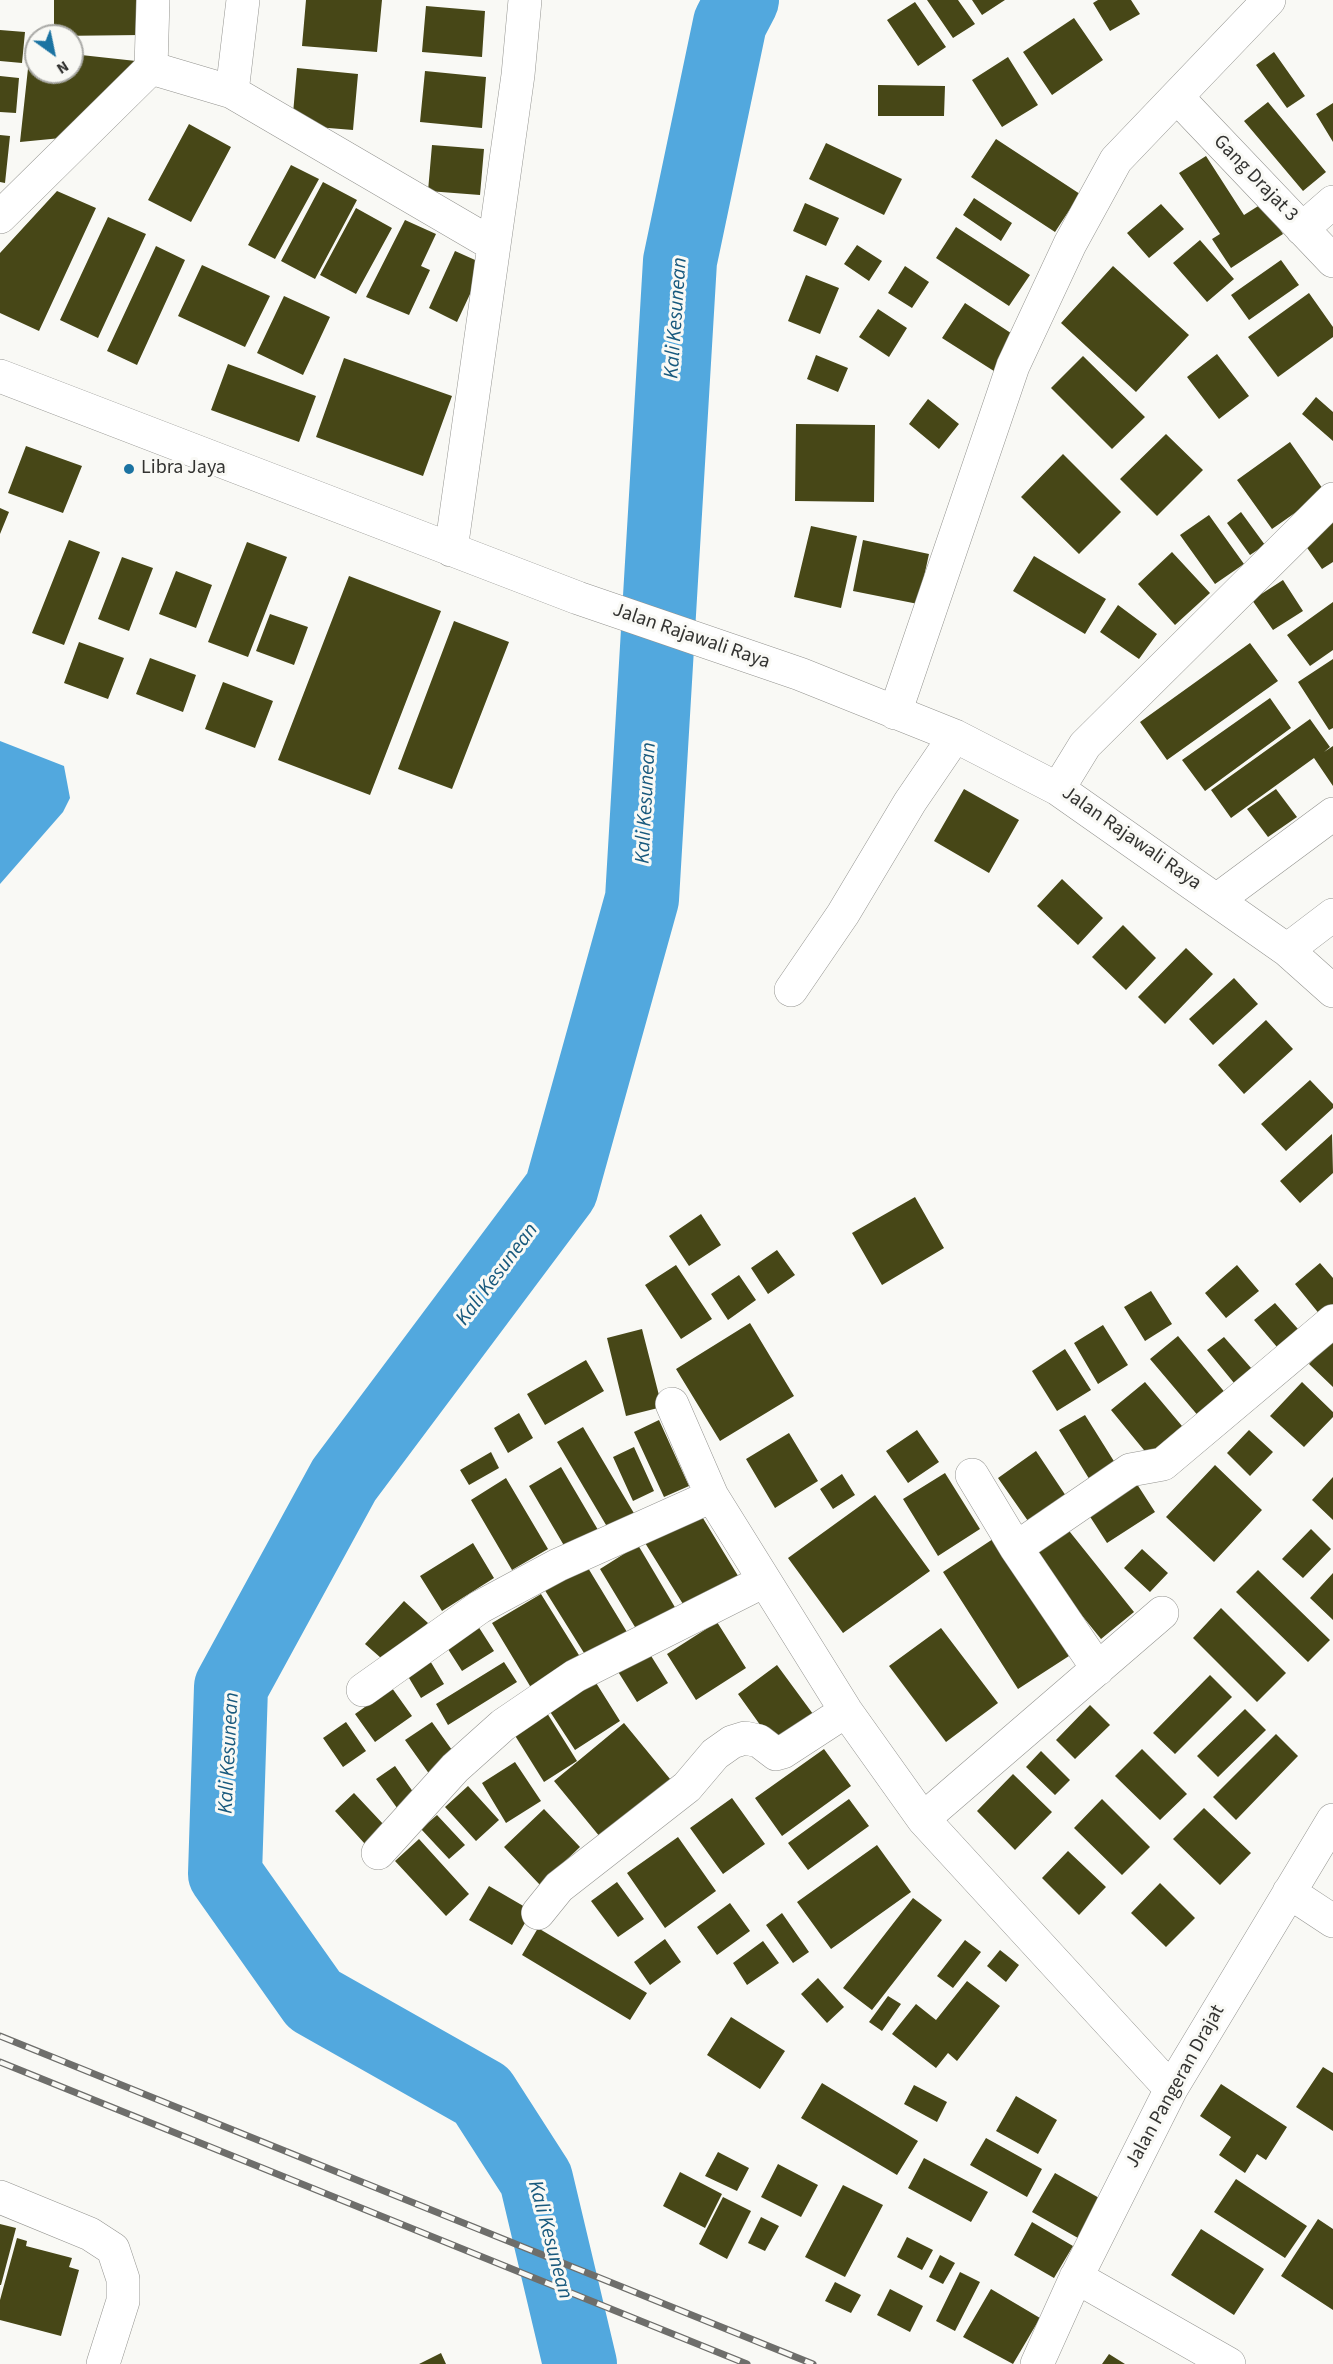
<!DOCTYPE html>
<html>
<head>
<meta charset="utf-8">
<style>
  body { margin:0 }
  #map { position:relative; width:1333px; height:2364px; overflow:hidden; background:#f9f9f5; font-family:"Source Sans 3",sans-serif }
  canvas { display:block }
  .north { position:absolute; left:24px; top:24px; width:60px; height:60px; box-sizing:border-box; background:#f9f9f5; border:2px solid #aaaaa7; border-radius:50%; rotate:147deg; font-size:16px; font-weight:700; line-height:24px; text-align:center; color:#333331 }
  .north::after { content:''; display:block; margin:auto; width:21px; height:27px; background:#1b73a2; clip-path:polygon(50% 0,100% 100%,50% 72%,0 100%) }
</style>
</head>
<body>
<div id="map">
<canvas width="1333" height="2364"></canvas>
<div class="north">N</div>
</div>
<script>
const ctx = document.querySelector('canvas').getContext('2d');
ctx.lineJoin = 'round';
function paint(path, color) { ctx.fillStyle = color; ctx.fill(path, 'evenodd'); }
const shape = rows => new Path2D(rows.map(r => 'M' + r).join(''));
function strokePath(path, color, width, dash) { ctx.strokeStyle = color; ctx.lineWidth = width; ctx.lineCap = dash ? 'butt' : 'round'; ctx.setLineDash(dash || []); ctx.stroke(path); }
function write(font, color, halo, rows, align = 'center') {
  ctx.font = font + ' "Source Sans 3",sans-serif'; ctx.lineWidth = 6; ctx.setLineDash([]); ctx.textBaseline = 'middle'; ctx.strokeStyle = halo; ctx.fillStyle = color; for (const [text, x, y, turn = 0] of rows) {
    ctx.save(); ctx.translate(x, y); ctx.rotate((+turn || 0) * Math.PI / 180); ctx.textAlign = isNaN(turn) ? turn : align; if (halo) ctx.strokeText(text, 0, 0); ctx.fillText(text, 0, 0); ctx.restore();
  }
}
paint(shape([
  [0,741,64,766,70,798,63,812,0,884]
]), '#52a8de');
strokePath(shape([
  [580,2364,536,2179,482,2095,314,2000,225,1874,231,1687,344,1480,561,1190,642,899,680,261,730,23,742,0]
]), '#52a8de', 74);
paint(shape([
  [54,0,140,0,141,35,54,36],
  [306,0,382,0,377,52,302,46],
  [927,0,958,0,975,24,953,38],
  [972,0,1005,0,982,15],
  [1098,0,1131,0,1140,14,1110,31,1093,3],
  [915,2,946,47,918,66,887,20],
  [426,6,485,11,482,57,422,52],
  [1074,18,1103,60,1052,95,1023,52],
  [0,30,25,32,22,63,0,61],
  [30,50,36,51,36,72,72,72,72,54,136,61,61,138,20,142],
  [1274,52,1305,96,1287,108,1256,65],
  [1008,57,1038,105,1002,127,972,80],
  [297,68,358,74,353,130,292,125],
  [425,71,486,77,482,128,420,122],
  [0,76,19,78,16,113,0,112],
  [878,85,945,86,944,116,878,116],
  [1268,102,1326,172,1303,191,1244,121],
  [1333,103,1333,142,1316,114],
  [189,124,231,147,191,222,148,200],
  [0,135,10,136,5,183,0,182],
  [996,139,1080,194,1055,232,971,177],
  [826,143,902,179,884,215,809,179],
  [432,145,484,149,480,195,428,191],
  [1206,156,1244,215,1263,203,1283,234,1231,268,1212,239,1220,234,1179,173],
  [291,165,319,179,275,259,248,245],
  [323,182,357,200,315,279,281,261],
  [57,191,96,208,39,331,0,313,0,253],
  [974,198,1012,223,1001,241,963,215],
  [805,203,839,218,826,246,793,231],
  [1161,204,1184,229,1149,258,1127,233],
  [356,208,392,228,356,294,320,275],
  [108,217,146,234,98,338,60,320],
  [405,220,436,234,421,266,430,270,409,315,366,297],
  [956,227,1030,275,1009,306,936,258],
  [1200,240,1234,279,1207,302,1173,263],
  [857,245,882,261,869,281,844,264],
  [156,246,185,260,137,365,107,351],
  [455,251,484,264,457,322,429,308],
  [1281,260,1299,285,1249,320,1231,295],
  [202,265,270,296,245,347,178,316],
  [905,266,929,282,912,308,888,293],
  [1113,266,1189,335,1136,392,1061,323],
  [806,275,839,288,820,334,788,321],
  [1309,293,1333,327,1333,337,1278,377,1248,337],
  [284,296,330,317,303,375,257,353],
  [965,303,1020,339,997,373,942,338],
  [878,309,907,328,889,357,859,337],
  [1217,354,1249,396,1219,419,1187,377],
  [816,355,848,368,838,392,807,379],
  [1083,356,1145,417,1112,449,1051,388],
  [344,358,452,396,423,476,316,437],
  [228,364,316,396,299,442,211,410],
  [1316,397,1333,412,1333,441,1302,414],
  [928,399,959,424,939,449,909,424],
  [796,424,875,425,874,502,795,501],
  [1166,434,1203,470,1157,516,1120,479],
  [1290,442,1325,492,1272,529,1237,480],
  [26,446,82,466,63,513,8,493],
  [1063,454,1121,512,1079,554,1021,497],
  [0,508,9,512,0,534],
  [1241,512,1265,545,1250,555,1227,523],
  [1209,515,1244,564,1215,584,1180,535],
  [1333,522,1333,562,1322,569,1303,542],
  [811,526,857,536,841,608,794,597],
  [69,540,100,552,64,645,32,633],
  [863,540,929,554,918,604,853,591],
  [247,542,287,557,248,657,208,642],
  [1172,552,1210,593,1175,625,1138,584],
  [1034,556,1106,599,1085,634,1013,591],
  [122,557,153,568,129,631,98,619],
  [176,571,212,585,196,628,159,614],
  [349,576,441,611,370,795,278,760],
  [1283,580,1303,611,1273,630,1252,600],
  [1333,602,1333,650,1310,666,1287,635],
  [1118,605,1157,634,1139,659,1100,632],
  [270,614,308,627,294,665,256,651],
  [454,621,509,642,452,789,398,769],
  [79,642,124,658,108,699,64,683],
  [1250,643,1278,681,1167,760,1140,722],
  [150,658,196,675,183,712,136,694],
  [1333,659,1333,728,1329,730,1298,682],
  [223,682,273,701,255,748,205,729],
  [1270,698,1291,728,1205,791,1182,760],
  [1310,719,1330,747,1324,752,1333,746,1333,786,1314,758,1231,818,1211,790],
  [964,789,1019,820,989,873,934,841],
  [1276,789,1297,817,1268,837,1247,809],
  [1062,879,1103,918,1078,945,1037,906],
  [1123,925,1156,958,1126,990,1092,957],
  [1186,948,1213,974,1165,1024,1138,997],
  [1234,978,1258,1004,1213,1045,1189,1019],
  [1266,1020,1293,1049,1244,1094,1218,1065],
  [1310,1080,1333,1104,1333,1108,1286,1151,1261,1124],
  [1332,1134,1333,1173,1300,1203,1280,1181],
  [915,1197,944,1248,882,1285,852,1233],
  [701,1214,721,1245,689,1266,669,1236],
  [777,1250,795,1275,768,1294,751,1268],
  [1320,1263,1333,1278,1333,1314,1325,1321,1295,1284],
  [676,1265,712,1319,681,1339,645,1285],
  [1237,1265,1259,1291,1226,1318,1205,1293],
  [739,1275,756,1300,728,1320,711,1294],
  [1151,1291,1172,1324,1145,1341,1124,1307],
  [1275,1303,1298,1329,1277,1347,1254,1320],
  [750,1323,794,1396,720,1441,676,1369],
  [1103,1325,1128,1365,1098,1384,1074,1343],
  [642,1329,662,1407,626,1416,607,1338],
  [1178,1336,1227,1395,1200,1418,1150,1359],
  [1224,1337,1252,1369,1234,1383,1207,1350],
  [1333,1338,1333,1387,1309,1364],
  [1065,1349,1091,1390,1057,1411,1032,1371],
  [586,1360,604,1391,545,1425,527,1394],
  [1145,1382,1182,1426,1148,1455,1111,1410],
  [1302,1382,1333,1412,1333,1417,1304,1447,1270,1416],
  [519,1413,533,1438,508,1453,494,1428],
  [1085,1415,1122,1474,1096,1490,1059,1430],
  [659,1420,689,1486,664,1497,634,1432],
  [583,1427,635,1515,609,1530,557,1442],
  [917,1430,939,1462,908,1483,886,1451],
  [1249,1430,1273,1452,1250,1476,1227,1453],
  [789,1433,818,1481,775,1508,746,1459],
  [634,1447,654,1491,633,1501,613,1457],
  [1036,1451,1072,1505,1035,1531,998,1478],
  [491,1452,499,1468,469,1485,460,1470],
  [1215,1465,1262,1510,1214,1562,1166,1517],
  [561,1467,601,1535,569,1554,529,1486],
  [945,1473,980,1529,938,1556,903,1499],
  [842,1474,855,1495,833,1509,820,1489],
  [1333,1477,1333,1520,1312,1500],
  [506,1478,548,1549,512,1570,471,1500],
  [1135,1481,1155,1512,1107,1543,1087,1512],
  [875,1495,930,1571,843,1633,788,1558],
  [695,1505,743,1584,691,1617,642,1538],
  [1062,1522,1134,1612,1101,1639,1028,1549],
  [1311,1529,1331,1549,1303,1578,1282,1559],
  [993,1539,1069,1656,1018,1689,943,1572],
  [473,1543,494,1578,442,1611,420,1576],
  [638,1545,676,1609,638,1632,600,1569],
  [1142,1549,1168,1573,1150,1592,1124,1568],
  [582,1558,630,1637,589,1661,541,1584],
  [1258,1570,1330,1640,1308,1662,1236,1592],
  [1333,1573,1333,1620,1310,1598],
  [541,1594,582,1660,533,1691,492,1623],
  [404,1601,428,1623,389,1665,365,1644],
  [1221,1608,1286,1673,1257,1702,1193,1638],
  [717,1622,746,1668,696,1700,667,1654],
  [478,1626,494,1651,462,1671,446,1646],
  [941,1628,998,1703,946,1742,889,1666],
  [648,1651,668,1683,637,1702,617,1670],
  [429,1659,444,1684,421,1698,406,1673],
  [504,1662,517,1682,448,1725,436,1704],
  [777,1665,813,1714,773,1743,738,1694],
  [1210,1675,1232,1697,1175,1754,1153,1733],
  [593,1678,620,1721,575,1750,547,1707],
  [392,1688,412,1716,375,1742,355,1714],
  [1090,1705,1110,1725,1075,1759,1056,1740],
  [1245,1709,1266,1730,1218,1777,1197,1756],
  [547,1713,577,1761,544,1782,514,1734],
  [346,1722,366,1751,343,1767,323,1738],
  [432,1722,457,1757,430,1775,405,1740],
  [624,1723,675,1785,605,1843,554,1781],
  [1276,1734,1298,1756,1236,1820,1213,1797],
  [824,1749,851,1786,782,1836,755,1798],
  [1142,1749,1187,1794,1160,1820,1115,1776],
  [1041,1751,1070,1780,1055,1795,1026,1767],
  [515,1762,541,1801,506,1823,482,1783],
  [395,1766,418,1799,400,1812,376,1779],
  [1013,1774,1052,1812,1015,1850,977,1811],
  [468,1786,499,1820,476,1841,445,1807],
  [354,1793,385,1826,365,1844,335,1811],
  [732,1798,765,1844,723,1874,690,1828],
  [849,1799,869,1826,808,1870,788,1843],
  [1102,1799,1150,1847,1122,1875,1074,1828],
  [1204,1808,1251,1853,1220,1885,1173,1839],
  [544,1809,580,1847,540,1885,504,1847],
  [437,1815,465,1845,449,1859,421,1829],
  [678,1837,716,1891,665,1928,627,1873],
  [419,1839,469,1894,446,1916,395,1861],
  [877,1845,911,1892,831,1949,797,1902],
  [1068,1851,1106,1887,1079,1915,1042,1878],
  [617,1882,644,1919,618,1937,591,1901],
  [1160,1883,1195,1918,1166,1947,1131,1913],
  [489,1886,532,1911,512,1945,469,1920],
  [913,1898,942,1920,872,2010,843,1988],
  [730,1903,750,1931,717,1955,697,1927],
  [782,1913,809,1952,793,1963,766,1925],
  [538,1928,647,1993,630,2020,522,1955],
  [665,1939,681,1962,650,1985,634,1962],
  [965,1940,981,1952,953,1988,937,1976],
  [763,1941,779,1963,747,1985,733,1963],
  [1000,1950,1019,1965,1006,1982,987,1966],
  [818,1978,844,2007,827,2023,801,1994],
  [967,1981,1000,2006,957,2061,948,2053,936,2068,892,2034,916,2004,936,2020],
  [888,1996,901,2004,882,2031,869,2022],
  [731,2017,785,2051,760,2089,707,2055],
  [1323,2067,1333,2073,1333,2131,1296,2107],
  [822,2083,918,2141,897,2175,801,2118],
  [1221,2084,1287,2127,1266,2160,1257,2154,1245,2173,1219,2155,1231,2137,1200,2116],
  [914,2085,947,2102,937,2122,904,2104],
  [1016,2096,1057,2120,1038,2154,996,2131],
  [986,2138,1042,2169,1027,2197,970,2165],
  [718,2152,749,2168,737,2191,705,2176],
  [924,2158,988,2192,971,2222,908,2188],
  [778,2164,818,2185,801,2217,761,2197],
  [680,2172,722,2194,705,2228,663,2206],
  [1055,2173,1101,2199,1078,2238,1032,2212],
  [1236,2179,1307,2226,1285,2258,1214,2212],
  [843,2185,883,2205,845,2277,805,2257],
  [723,2197,751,2211,727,2259,699,2244],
  [761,2217,779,2226,765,2251,748,2243],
  [1318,2219,1333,2229,1333,2310,1281,2276],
  [1032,2222,1073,2246,1054,2278,1014,2255],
  [0,2224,16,2228,1,2285,0,2285],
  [1201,2229,1264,2269,1234,2315,1171,2275],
  [907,2237,933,2250,922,2270,897,2257],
  [17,2238,27,2241,26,2246,72,2258,69,2267,79,2270,61,2336,0,2320,0,2300],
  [940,2255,955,2263,943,2284,929,2277],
  [960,2272,980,2282,955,2331,936,2321],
  [835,2282,861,2295,851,2313,825,2301],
  [890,2289,923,2306,910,2332,877,2315],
  [991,2289,1040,2318,1013,2364,963,2337],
  [441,2353,446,2364,419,2364],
  [1109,2354,1125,2364,1102,2364]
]), '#474717');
const minor = shape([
  [151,68,232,92,494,245],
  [232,92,243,0],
  [1177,97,1333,261],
  [0,217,151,68,153,0],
  [1302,229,1333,202],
  [0,376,578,598,800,674,955,736,1058,789,1287,950,1333,991],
  [451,550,518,75,525,0],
  [895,713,1013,366,1070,244,1116,160,1269,0],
  [1058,789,1085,745,1333,499],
  [1217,900,1333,814],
  [1287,950,1333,915],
  [791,990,843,914,910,802,955,736],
  [672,1404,712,1496,846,1711,923,1819,1171,2089],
  [972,1475,1016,1548,1098,1669],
  [1016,1548,1130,1470,1163,1464,1333,1321],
  [363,1690,480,1607,558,1565,712,1496],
  [923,1819,1162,1613],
  [378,1853,455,1768,503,1725,575,1676,764,1581],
  [1289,1892,1333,1921],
  [538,1913,559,1887,687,1787,715,1754,732,1742,745,1738,759,1741,776,1754,783,1752,846,1711],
  [0,2197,90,2234,113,2249,123,2279,123,2301,103,2364],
  [1076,2277,1229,2364],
  [1037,2364,1073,2284,1171,2089,1333,1820]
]);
strokePath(minor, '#949490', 34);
strokePath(minor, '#fff', 33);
const rail = shape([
  [0,2036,813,2364],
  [0,2062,747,2364]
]);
strokePath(rail, '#6e6e6b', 7);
strokePath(rail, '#f9f9f5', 4.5, [14]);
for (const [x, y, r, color] of [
  [129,469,6,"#1b73a2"]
]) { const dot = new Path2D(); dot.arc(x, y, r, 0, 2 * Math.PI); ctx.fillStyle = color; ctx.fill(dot); strokePath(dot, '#f9f9f5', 2); }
write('20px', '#333331', '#f9f9f5', [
  ["Gang Drajat 3",1255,179,46],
  ["Jalan Rajawali Raya",691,637,19],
  ["Jalan Rajawali Raya",1131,839,35],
  ["Jalan Pangeran Drajat",1176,2087,-61]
]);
write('20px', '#333331', '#f9f9f5', [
  ["Libra Jaya",141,469]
], 'left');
write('italic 21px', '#18597d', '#f9f9f5', [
  ["Kali Kesunean",677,318,-86],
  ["Kali Kesunean",647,803,-87],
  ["Kali Kesunean",498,1275,-53],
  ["Kali Kesunean",230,1753,-87],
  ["Kali Kesunean",549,2240,75]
]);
</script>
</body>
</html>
